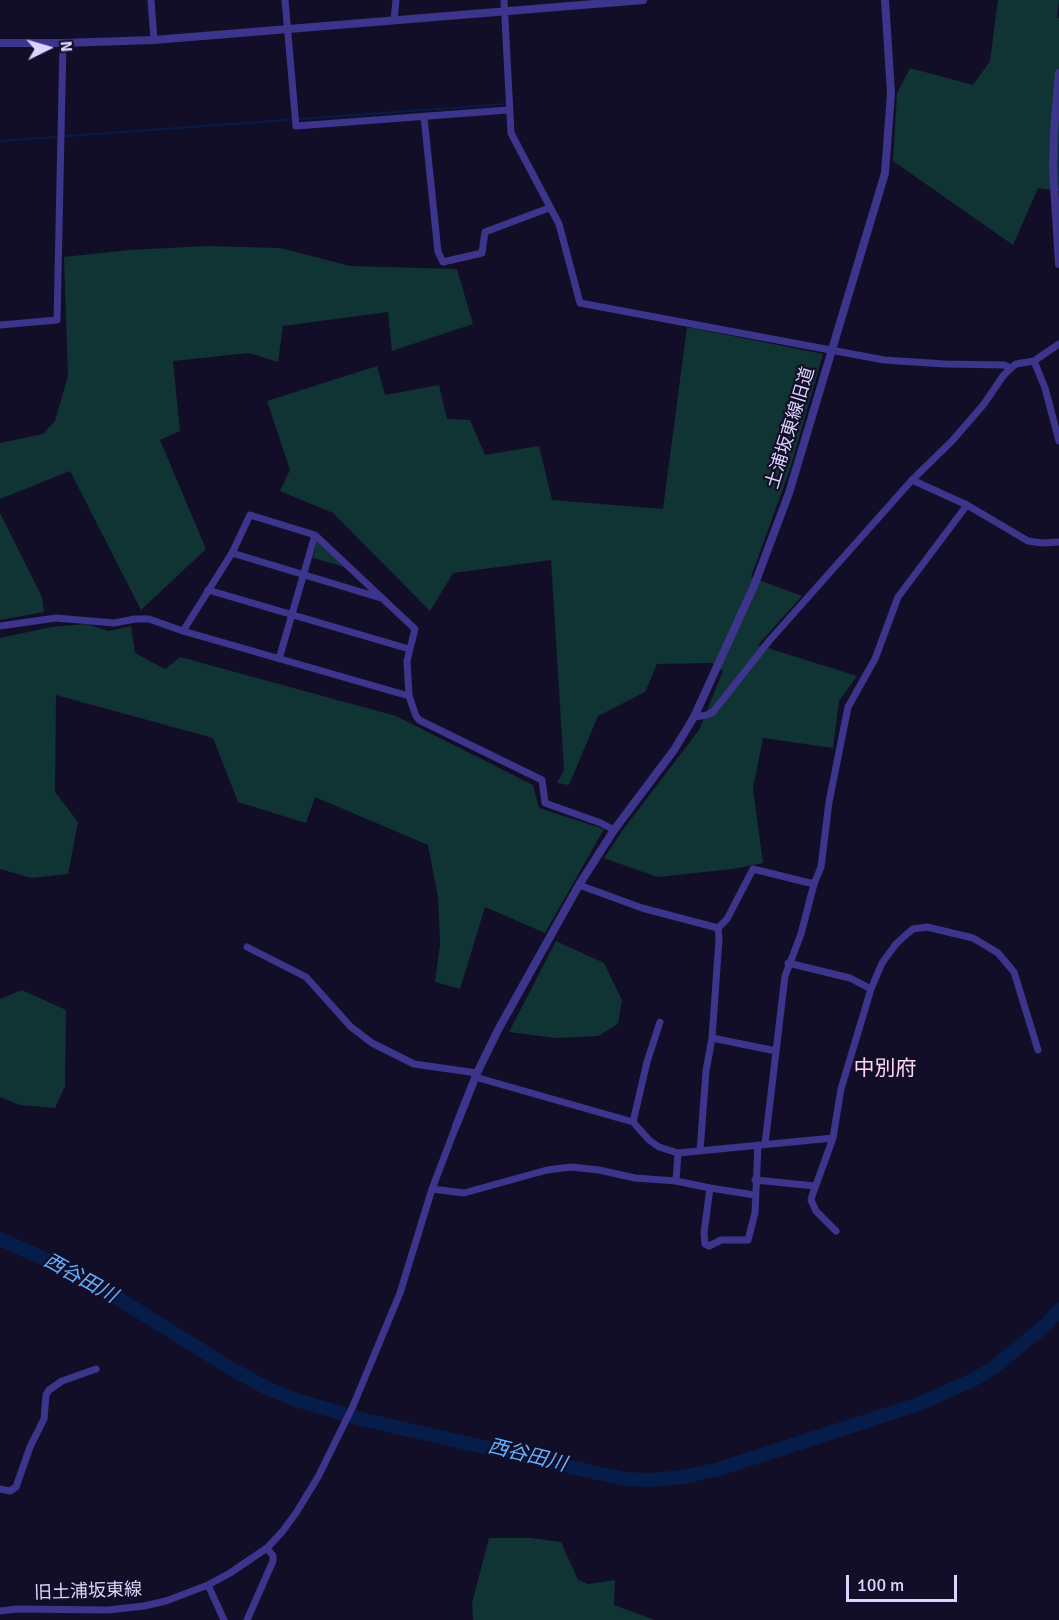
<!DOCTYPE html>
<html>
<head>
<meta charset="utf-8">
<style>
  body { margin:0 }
  #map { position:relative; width:1059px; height:1620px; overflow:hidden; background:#130e28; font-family:Signika,sans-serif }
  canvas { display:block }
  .north { position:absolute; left:18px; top:18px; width:60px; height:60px; -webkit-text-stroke:4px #130e28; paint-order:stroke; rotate:85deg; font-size:16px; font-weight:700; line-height:24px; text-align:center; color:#dcd5ff }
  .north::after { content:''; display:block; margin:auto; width:21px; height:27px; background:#dcd5ff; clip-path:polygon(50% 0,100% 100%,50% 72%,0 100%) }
  .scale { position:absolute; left:846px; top:1575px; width:111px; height:27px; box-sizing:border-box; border:3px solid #dcd5ff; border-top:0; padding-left:8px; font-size:18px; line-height:21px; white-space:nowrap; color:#dcd5ff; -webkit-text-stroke:4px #130e28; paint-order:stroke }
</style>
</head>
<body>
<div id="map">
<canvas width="1059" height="1620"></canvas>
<div class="north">N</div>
<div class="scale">100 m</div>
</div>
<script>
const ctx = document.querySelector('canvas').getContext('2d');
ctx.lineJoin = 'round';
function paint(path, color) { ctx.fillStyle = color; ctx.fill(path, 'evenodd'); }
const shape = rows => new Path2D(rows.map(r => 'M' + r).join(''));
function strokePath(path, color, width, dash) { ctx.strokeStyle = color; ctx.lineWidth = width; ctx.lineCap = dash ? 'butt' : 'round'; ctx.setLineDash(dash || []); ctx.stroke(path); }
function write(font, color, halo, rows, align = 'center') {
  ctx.font = font + ' Signika,"Noto Sans JP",sans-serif'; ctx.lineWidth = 4.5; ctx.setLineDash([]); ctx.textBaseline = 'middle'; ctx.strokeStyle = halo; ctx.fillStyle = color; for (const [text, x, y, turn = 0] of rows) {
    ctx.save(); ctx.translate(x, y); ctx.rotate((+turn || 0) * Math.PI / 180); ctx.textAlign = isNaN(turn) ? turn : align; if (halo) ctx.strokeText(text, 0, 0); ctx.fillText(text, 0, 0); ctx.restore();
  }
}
paint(shape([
  [998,0,1059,0,1057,18,1059,18,1059,191,1038,188,1013,245,893,161,897,93,910,68,973,85,990,61],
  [207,246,280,248,350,266,457,269,473,324,392,351,388,312,283,326,278,362,249,353,173,361,180,431,160,440,206,549,141,610,70,471,0,499,0,443,43,434,55,421,68,376,64,257,129,250],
  [687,327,823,354,790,469,751,577,802,596,758,645,857,676,839,701,833,748,763,738,753,788,763,863,733,869,657,877,604,858,622,831,699,730,723,671,712,663,657,664,645,692,598,716,569,785,557,783,564,770,551,560,453,573,430,611,333,513,280,491,290,470,267,401,377,366,385,395,439,385,447,419,470,420,485,455,539,446,552,500,663,509],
  [0,513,42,597,44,612,0,620],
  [317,541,345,567,313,558],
  [86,624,109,631,131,626,135,653,165,669,180,657,396,716,533,785,539,808,604,829,545,933,485,907,460,989,435,982,440,944,438,897,428,845,315,797,306,823,238,802,213,738,56,695,55,792,78,822,68,874,32,878,0,869,0,638,51,627],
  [556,941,604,963,622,1000,618,1024,598,1036,556,1038,509,1032],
  [22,990,66,1010,65,1086,55,1108,20,1105,0,1097,0,999],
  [489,1538,530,1538,561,1542,578,1580,588,1584,615,1580,614,1605,655,1620,473,1620,472,1603]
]), '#103333');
strokePath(shape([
  [0,141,505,104]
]), '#061c49', 2);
strokePath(shape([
  [0,1239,69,1270,98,1286,235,1371,269,1389,296,1400,361,1419,624,1479,650,1480,683,1477,719,1469,916,1405,973,1380,993,1368,1046,1325,1059,1310]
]), '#061c49', 14);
strokePath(shape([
  [151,0,154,40],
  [285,0,296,126,508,110],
  [504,0,511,133,559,224,580,303,884,360,945,364,1004,365,1011,368],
  [394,20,396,0],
  [424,117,438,252,443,262,482,253,485,232,549,208],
  [0,325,57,320,63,43],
  [1034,361,1045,388,1059,441],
  [912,480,967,505,1028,541,1042,543,1059,542],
  [232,553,381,598],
  [208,590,409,649],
  [0,626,56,618,114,623,135,619,149,619,183,631,409,696],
  [183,631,232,553,250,515,315,535,415,629,407,661,409,696,416,716,419,720,542,780,545,803,601,823,614,830],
  [279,659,315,535],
  [694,717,707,715,713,712,769,641,912,480,952,441,984,404,1003,376,1011,368,1016,364,1034,361,1059,344],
  [579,885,642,908,718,928,719,939,712,1038,706,1071,700,1151],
  [718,928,727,919,753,869,814,884],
  [247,947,306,977,351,1027,372,1043,414,1064,477,1073],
  [788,963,850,978,871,989],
  [712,1038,776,1051],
  [475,1077,633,1122,649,1140,659,1147,678,1153,833,1138],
  [633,1122,647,1062,660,1022],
  [765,1144,785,976,801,934,814,884,821,867,829,802,848,707,875,659,898,597,967,505],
  [755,1180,815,1186],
  [676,1181,678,1153],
  [710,1188,704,1233,705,1244,709,1246,721,1240,748,1240,755,1213,758,1145],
  [432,1189,464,1193,547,1170,571,1167,599,1170,635,1178,676,1181,710,1188,755,1195],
  [836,1231,816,1211,811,1200,812,1196,833,1138,841,1089,871,989,882,963,896,944,908,933,913,929,927,927,973,938,998,953,1014,972,1038,1050],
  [0,1489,10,1491,16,1487,30,1447,44,1419,46,1395,49,1390,62,1381,96,1369],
  [208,1585,224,1620],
  [0,1611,17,1609,108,1610,144,1606,166,1601,208,1585,230,1573,267,1548,282,1532,296,1513,318,1477,353,1406,400,1293,432,1189,456,1126],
  [247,1620,273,1561,273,1556,267,1548]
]), '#3c358b', 7);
strokePath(shape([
  [0,43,63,43,154,40,643,0],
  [1059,73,1054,132,1053,168,1059,264],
  [456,1126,477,1073,498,1030,579,885,614,830,674,750,694,717,754,586,789,493,885,173,891,93,885,0]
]), '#3c358b', 8);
write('18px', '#dcd5ff', '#130e28', [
  ["土浦坂東線旧道",791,428,-73],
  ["旧土浦坂東線",88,1592,-2]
]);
write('italic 20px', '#63b1ff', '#130e28', [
  ["西谷田川",80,1279,29],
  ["西谷田川",527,1456,14]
]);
write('21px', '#ffd7ef', '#130e28', [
  ["中別府",885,1069]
]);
</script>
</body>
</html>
